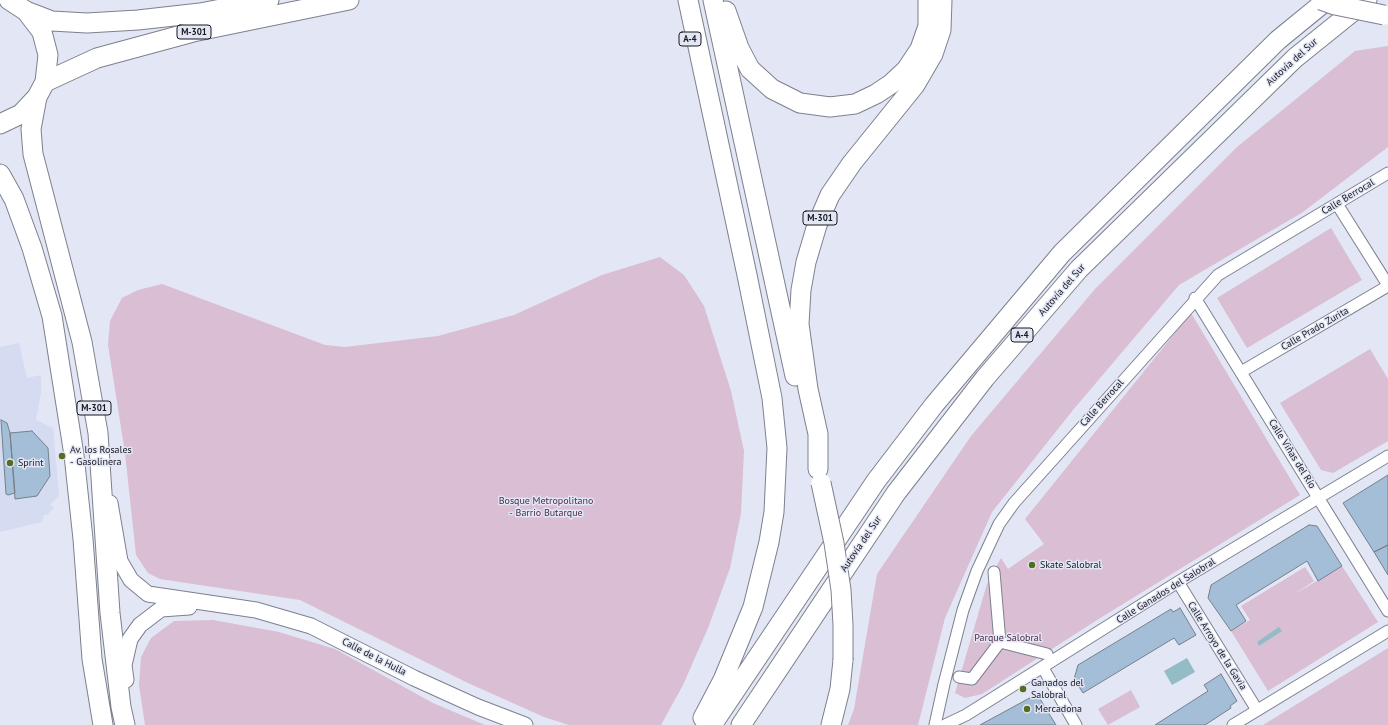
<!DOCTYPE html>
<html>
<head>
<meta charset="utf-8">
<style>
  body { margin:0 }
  canvas { display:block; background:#e2e6f5 }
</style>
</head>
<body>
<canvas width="1388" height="725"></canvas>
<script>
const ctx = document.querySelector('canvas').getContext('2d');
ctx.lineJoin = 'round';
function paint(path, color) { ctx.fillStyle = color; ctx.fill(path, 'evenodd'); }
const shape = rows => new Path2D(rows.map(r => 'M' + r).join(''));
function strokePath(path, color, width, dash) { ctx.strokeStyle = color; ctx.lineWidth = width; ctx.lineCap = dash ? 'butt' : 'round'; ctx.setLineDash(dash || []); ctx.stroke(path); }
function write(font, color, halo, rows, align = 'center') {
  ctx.font = font + ' "PT Sans",sans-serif'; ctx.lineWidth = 3; ctx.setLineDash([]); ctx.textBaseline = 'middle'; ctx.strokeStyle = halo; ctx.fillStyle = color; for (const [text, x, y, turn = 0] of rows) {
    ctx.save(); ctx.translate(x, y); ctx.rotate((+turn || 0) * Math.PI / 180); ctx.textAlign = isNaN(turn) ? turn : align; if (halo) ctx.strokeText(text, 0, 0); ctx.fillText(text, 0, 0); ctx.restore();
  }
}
paint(shape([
  [19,343,27,378,41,375,41,393,36,420,53,428,59,496,50,505,54,508,47,515,44,515,42,522,0,532,0,347]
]), '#d5dbf1');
paint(shape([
  [1388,46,1388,147,1303,212,1179,285,1073,410,992,512,945,618,918,725,848,725,854,709,877,574,971,436,1095,289,1237,147,1355,51],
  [1331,228,1362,280,1247,348,1217,298],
  [660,257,684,275,704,306,731,391,744,451,741,513,730,568,708,628,683,685,661,725,569,725,544,717,468,683,300,600,160,579,148,573,136,555,125,453,108,345,110,321,122,298,138,290,162,284,325,345,345,347,438,336,514,315,602,275],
  [1191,313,1300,495,1097,620,982,694,965,698,955,693,987,584,1001,558,1008,569,1044,544,1025,519],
  [1370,349,1388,379,1388,441,1333,473,1321,470,1280,403],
  [1342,566,1378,622,1268,691,1231,631,1250,620,1241,606,1305,567,1314,581,1293,595],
  [213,620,279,632,335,649,433,703,485,725,145,725,139,685,141,657,151,638,174,621],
  [1388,648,1388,725,1263,725],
  [1131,690,1140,707,1108,725,1098,709]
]), '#d9bed4');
paint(shape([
  [1279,627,1282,631,1259,646,1257,642],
  [1187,658,1195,672,1172,685,1164,671]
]), '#94bcc6');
const building = shape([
  [1,420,7,423,10,433,15,493,8,495,6,494,1,420],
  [32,431,48,448,50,476,37,496,15,499,10,433,32,431],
  [1388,475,1388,545,1374,552,1343,503,1388,475],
  [1309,525,1317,526,1342,566,1318,581,1307,561,1236,605,1246,621,1231,631,1208,598,1211,585,1309,525],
  [1388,545,1388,575,1374,552,1388,545],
  [1180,608,1196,635,1179,645,1174,638,1083,693,1074,679,1078,665,1171,609,1173,612,1180,608],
  [1221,674,1237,701,1230,706,1231,708,1205,725,1155,725,1208,691,1204,685,1221,674],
  [1037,694,1056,725,980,725,1037,694]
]);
paint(building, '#a3bed6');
strokePath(building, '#75818a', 1);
const street = shape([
  [1337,204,1388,285],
  [1195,298,1388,611],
  [1241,372,1388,286],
  [994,572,1000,642],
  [1178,582,1257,710],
  [1043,668,1076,725],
  [959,677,972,679,1000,642,1047,654],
  [935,725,944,684,963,610,977,571,999,524,1014,503,1218,275,1388,173],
  [945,725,966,715,1178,582,1388,456],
  [1233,725,1388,631]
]);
const secondary = shape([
  [110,503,120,561,131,580,148,594,256,610,311,626,414,678,478,707,525,725],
  [126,680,124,665,130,639,140,625,161,609,189,607]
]);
const highway = shape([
  [9,0,26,11,52,21,87,23,138,20,200,13,269,0],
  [688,0,747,275,772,398,777,448,774,512,769,542,753,607,723,680,703,718],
  [713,0,795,376],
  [726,11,739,48,750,69,772,89,800,103,830,107,855,104,876,94,891,84,906,70,920,49,928,26,928,0],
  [45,82,97,58,193,32,349,0],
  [37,97,31,129,33,154,82,342,98,433,110,613,121,707,125,725],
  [0,124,21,114,37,97,45,82,48,55,42,32,26,11],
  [0,174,14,199,32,248,52,316,74,455,83,539,92,659,103,725],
  [818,469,818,434,808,389,799,324,801,290,806,262,817,225,830,195,852,163,915,85,933,54,941,30,942,0],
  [712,725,876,481,934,405,1062,253,1278,40,1327,0],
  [741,725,896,493,985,378,1079,269,1295,58,1367,0],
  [831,725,840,689,843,660]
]);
strokePath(street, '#7d818e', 13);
strokePath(secondary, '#7d818e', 17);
strokePath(highway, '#7d818e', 21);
strokePath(street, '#fff', 11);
strokePath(secondary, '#fff', 15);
strokePath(highway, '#fff', 19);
const highwayBridge = shape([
  [1321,0,1335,5,1384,15],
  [821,483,834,543,841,590,843,625,843,660]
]);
strokePath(highwayBridge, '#7d818e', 21, []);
strokePath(highwayBridge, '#fff', 19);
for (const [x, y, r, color] of [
  [62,456,4,"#546e21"],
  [10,463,4,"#546e21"],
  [1032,565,4,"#546e21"],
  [1023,689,4,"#546e21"],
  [1027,709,4,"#546e21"]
]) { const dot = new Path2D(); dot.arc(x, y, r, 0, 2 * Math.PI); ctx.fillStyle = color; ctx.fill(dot); strokePath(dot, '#e2e6f5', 1.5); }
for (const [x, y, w] of [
  [194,32,34],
  [690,39,22],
  [820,218,34],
  [1022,335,22],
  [94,408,34]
]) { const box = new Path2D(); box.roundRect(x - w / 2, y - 7, w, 14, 3); ctx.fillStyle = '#e2e6f5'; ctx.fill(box); strokePath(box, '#16181d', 1); }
write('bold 9px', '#16181d', null, [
  ["M-301",194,32],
  ["A-4",690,39],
  ["M-301",820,218],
  ["A-4",1022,335],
  ["M-301",94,408]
]);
write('10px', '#16181d', '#e2e6f5', [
  ["Autovía del Sur",1292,62,-42],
  ["Calle Berrocal",1348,197,-31],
  ["Autovía del Sur",1062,290,-49],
  ["Calle Prado Zurita",1315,329,-30],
  ["Calle Berrocal",1102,403,-48],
  ["Calle Viñas del Río",1292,454,58],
  ["Autovía del Sur",861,544,-56],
  ["Calle Ganados del Salobral",1166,591,-32],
  ["Calle Arroyo de la Gavia",1217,646,58],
  ["Calle de la Hulla",374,657,27]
]);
write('10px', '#16181d', '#e2e6f5', [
  ["Av. los Rosales",70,450],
  ["- Gasolinera",70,462],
  ["Sprint",18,463],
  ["Skate Salobral",1040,565],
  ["Ganados del",1031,683],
  ["Salobral",1031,695],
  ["Mercadona",1035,709]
], 'left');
write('10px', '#502a4c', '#e2e6f5', [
  ["Bosque Metropolitano",546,501],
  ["- Barrio Butarque",546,513],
  ["Parque Salobral",1008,638]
]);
</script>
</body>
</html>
